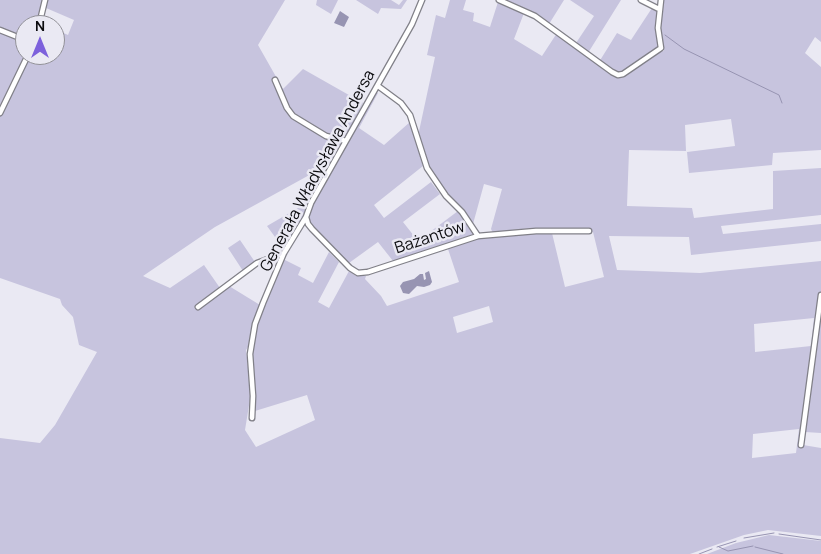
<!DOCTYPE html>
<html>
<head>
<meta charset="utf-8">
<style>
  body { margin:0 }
  #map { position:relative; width:821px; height:554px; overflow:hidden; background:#eae9f3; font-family:Manrope,sans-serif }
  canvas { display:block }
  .north { position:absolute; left:15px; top:15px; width:50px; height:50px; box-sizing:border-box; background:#eae9f3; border:1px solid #919097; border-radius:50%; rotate:0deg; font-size:14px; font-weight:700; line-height:20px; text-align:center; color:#0b0b0e }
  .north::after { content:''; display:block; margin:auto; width:18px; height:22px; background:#7d61dc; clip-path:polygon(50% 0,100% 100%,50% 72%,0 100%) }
</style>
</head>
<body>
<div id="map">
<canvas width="821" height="554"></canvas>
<div class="north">N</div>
</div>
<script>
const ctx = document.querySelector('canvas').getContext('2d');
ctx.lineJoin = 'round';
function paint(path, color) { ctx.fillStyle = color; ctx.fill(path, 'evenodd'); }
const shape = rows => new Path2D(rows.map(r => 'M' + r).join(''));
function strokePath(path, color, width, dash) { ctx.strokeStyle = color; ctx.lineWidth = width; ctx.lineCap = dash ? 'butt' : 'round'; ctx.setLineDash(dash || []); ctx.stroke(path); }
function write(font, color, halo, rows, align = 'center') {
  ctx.font = font + ' Manrope,sans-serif'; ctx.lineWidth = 5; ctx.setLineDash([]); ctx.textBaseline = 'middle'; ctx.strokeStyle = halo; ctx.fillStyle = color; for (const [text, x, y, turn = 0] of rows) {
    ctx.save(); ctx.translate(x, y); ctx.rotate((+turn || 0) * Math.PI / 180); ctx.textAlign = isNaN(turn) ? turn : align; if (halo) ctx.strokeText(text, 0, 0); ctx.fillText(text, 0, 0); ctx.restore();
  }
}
paint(shape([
  [0,0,285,0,258,45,283,89,303,69,363,103,333,162,215,227,143,276,170,288,204,265,220,288,198,305,229,286,260,305,250,344,246,350,251,393,245,430,256,447,315,420,307,395,255,411,251,356,253,341,259,318,283,259,301,268,298,275,313,283,329,252,339,262,318,302,329,308,349,271,356,276,366,276,365,279,381,296,387,306,459,282,448,249,449,247,481,237,494,235,491,229,502,189,484,184,473,224,436,179,425,159,418,136,435,57,427,55,436,15,445,18,450,0,466,0,463,10,474,13,473,21,490,27,498,2,524,13,514,39,542,56,557,33,616,76,658,52,664,51,659,28,662,0,821,0,821,42,815,37,805,53,821,67,821,150,773,153,772,165,689,173,687,152,735,146,731,119,685,125,686,151,629,150,627,206,692,208,694,218,773,209,773,171,821,168,821,215,721,226,723,234,821,224,821,241,691,255,689,237,609,236,617,270,700,273,821,261,821,433,805,432,803,445,821,448,821,536,768,530,744,535,690,554,0,554,0,438,40,443,55,425,97,352,79,345,73,317,62,305,60,299,0,278],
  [46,8,74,20,68,35,55,29,55,55,25,55,25,25,45,25,42,23],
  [593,232,604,277,565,287,552,233],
  [489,306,493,322,457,333,453,317],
  [814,318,811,346,755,352,754,324],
  [799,429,796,453,752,458,753,434],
  [317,0,338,0,331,14,316,5],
  [356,0,391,0,399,5,403,0,407,0,401,9,381,8,378,14],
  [507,0,564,0,549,24,507,1],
  [570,0,621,0,588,53,576,43,594,16],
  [652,8,657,11,656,32,659,45,656,50,622,73,615,73,599,62,617,33,631,40],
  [376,93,378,93,359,128,384,145,410,122,423,166,374,205,384,218,431,182,440,194,403,222,418,241,458,211,473,234,469,237,393,261,378,242,349,263,313,228,310,224,308,217,310,209],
  [310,201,305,216,283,248,267,226],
  [240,240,255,262,243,271,228,248],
  [769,535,821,541,821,554,707,554,736,543]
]), '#c7c4de');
paint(shape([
  [340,11,349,17,344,27,334,23],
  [429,271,432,282,430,285,424,287,417,286,409,294,403,293,400,286,403,282,414,279,420,274,423,274,424,280,426,279,425,273]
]), '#9794b2');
strokePath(shape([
  [665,35,684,49,779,95,782,103],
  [779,534,821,540],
  [744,538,774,533],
  [717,547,736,541],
  [719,547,728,551,753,546],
  [755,547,783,554],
  [699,554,712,549]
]), '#9794b2', 1);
const street = shape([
  [499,0,535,16,612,72,618,75,623,74,661,48,658,28,661,0],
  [641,0,659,9],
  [39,25,45,0],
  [0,30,25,40],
  [275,80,287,108,293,116,326,136,346,141],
  [378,86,401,103,410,115,427,168,446,196,462,212,478,236],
  [0,113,28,55],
  [306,217,308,224,312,229,350,268,358,273,368,272,478,236,536,231,589,231],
  [198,307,257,263,284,253],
  [252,418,253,396,250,354,255,324,263,303,284,253,306,217,311,203,412,24,422,0],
  [801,445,821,295]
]);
strokePath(street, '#818088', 7);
strokePath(street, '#fff', 4.5);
write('16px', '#0b0b0e', '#eae9f3', [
  ["Generała Władysława Andersa",318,171,-62],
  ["Bażantów",430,238,-18]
]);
</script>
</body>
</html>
